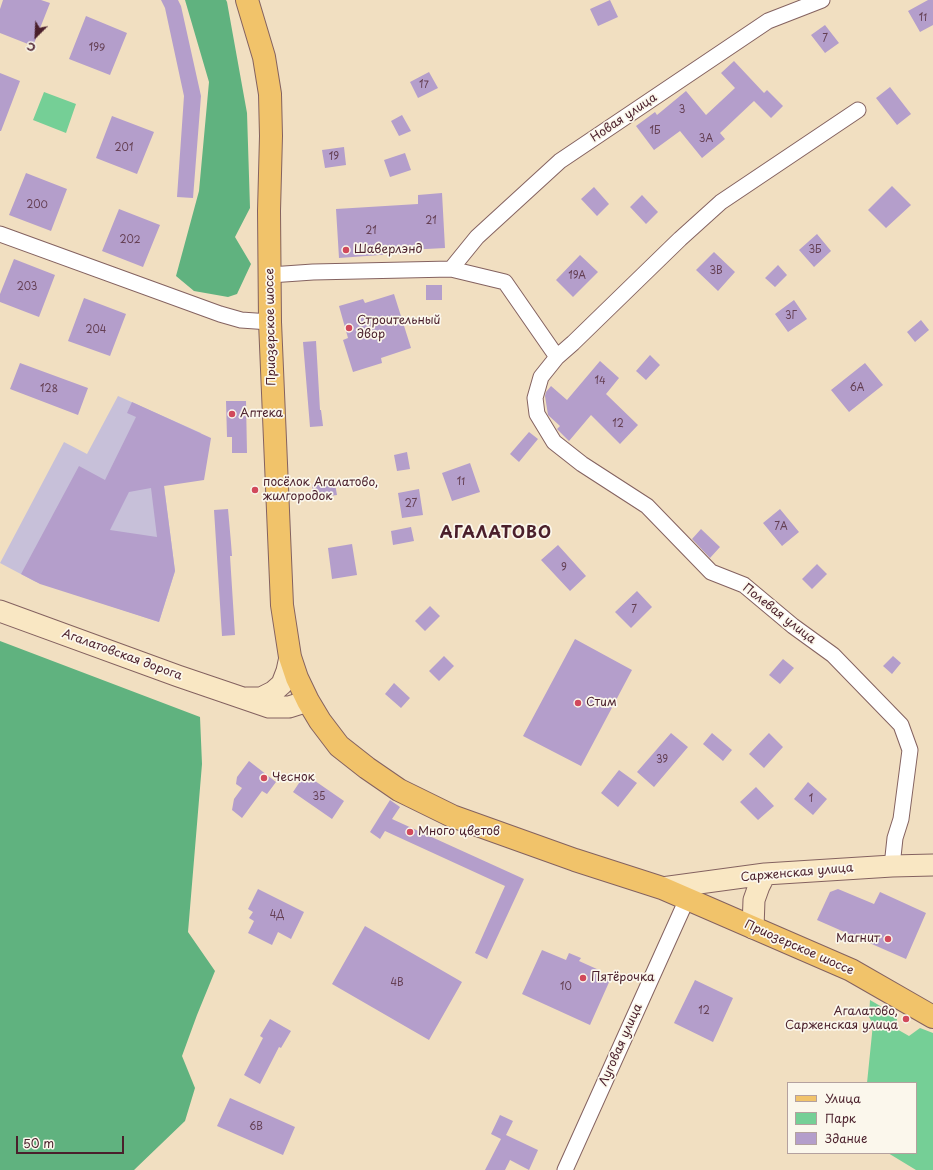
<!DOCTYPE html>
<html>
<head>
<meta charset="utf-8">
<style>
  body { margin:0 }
  #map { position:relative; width:933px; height:1170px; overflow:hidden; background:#f1dfc1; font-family:"Playpen Sans",sans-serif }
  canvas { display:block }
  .legend { position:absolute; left:787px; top:1082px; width:130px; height:72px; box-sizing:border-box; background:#fbf7ec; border:1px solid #b4a19f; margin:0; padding:5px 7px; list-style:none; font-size:12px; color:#4a1f2b }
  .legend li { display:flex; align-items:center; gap:8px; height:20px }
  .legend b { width:20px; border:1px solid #b4a19f }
  .north { position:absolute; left:16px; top:16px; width:40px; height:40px; -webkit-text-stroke:3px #fbf7ec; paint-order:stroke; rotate:204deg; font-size:11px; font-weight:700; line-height:16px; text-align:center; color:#4a1f2b }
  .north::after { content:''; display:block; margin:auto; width:14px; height:18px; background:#4a1f2b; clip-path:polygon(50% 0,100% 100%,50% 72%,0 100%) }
  .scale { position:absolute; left:16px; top:1136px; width:108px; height:18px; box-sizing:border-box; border:2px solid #4a1f2b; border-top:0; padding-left:5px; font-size:12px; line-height:14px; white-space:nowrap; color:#4a1f2b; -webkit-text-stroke:3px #fbf7ec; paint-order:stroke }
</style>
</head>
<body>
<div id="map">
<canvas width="933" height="1170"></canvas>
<ul class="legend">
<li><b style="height:5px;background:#f1c36a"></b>Улица</li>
<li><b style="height:11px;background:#75cf96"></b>Парк</li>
<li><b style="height:11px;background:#b49ecb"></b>Здание</li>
</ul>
<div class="north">С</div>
<div class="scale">50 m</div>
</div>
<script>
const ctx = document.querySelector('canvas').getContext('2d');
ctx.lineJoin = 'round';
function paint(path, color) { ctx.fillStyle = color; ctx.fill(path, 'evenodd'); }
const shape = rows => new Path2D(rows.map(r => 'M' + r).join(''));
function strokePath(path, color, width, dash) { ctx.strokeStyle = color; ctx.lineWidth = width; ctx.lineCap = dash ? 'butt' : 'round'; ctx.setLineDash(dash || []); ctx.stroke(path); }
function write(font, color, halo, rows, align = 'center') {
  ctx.font = font + ' "Playpen Sans",sans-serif'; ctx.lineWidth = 3.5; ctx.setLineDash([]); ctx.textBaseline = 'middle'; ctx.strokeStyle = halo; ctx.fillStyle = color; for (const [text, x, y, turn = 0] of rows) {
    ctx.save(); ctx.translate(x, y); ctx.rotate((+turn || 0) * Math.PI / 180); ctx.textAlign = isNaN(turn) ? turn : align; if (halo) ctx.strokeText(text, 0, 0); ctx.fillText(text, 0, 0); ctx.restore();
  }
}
paint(shape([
  [118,396,201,433,188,461,151,488,164,486,175,571,159,622,34,581,0,563,64,442,87,454]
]), '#c7c0d9');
paint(shape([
  [44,92,76,104,66,133,33,120],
  [870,1000,882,1007,881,1011,897,1019,895,1028,909,1036,920,1028,933,1033,933,1170,916,1170,888,1153,916,1153,916,1083,867,1083,873,1024,869,1017]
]), '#75cf96');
paint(shape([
  [185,0,226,0,227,2,247,113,250,208,235,237,251,264,237,294,228,297,194,291,176,276,199,191,209,82],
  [0,641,200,717,202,764,188,932,215,971,197,1015,182,1056,195,1088,185,1121,134,1170,0,1170]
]), '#60b27f');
paint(shape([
  [3,0,41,0,50,3,33,46,0,33,0,9],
  [161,0,178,0,181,6,201,96,193,198,177,197,184,96,165,8],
  [610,0,618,17,598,26,590,9],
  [928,0,933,0,933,25,920,32,908,11],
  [86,16,127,33,110,75,69,59],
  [825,25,839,43,825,53,811,35],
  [734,61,764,93,767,90,783,106,771,118,754,101,720,133,725,139,702,158,680,131,654,150,636,126,655,112,657,115,686,91,706,115,735,88,721,73],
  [429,72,438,88,418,98,410,82],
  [0,73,20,81,1,131,0,131],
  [890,87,911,114,897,125,876,98],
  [402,115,411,131,399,136,391,121],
  [112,116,154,132,137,174,96,158],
  [344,147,346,165,325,168,322,150],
  [405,153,411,170,390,177,384,160],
  [26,173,67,189,51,231,9,215],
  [892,186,911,205,886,228,868,210],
  [594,187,609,204,597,216,581,199],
  [442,193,445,248,407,250,407,253,339,258,336,209,418,204,418,195],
  [642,195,658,212,646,224,630,207],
  [119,209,160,225,143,267,102,251],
  [817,234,831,251,814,267,799,250],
  [714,252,735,272,718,291,696,270],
  [580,255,598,272,573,297,556,280],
  [14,259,55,275,39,317,0,302,0,294],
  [778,265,787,275,775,287,765,278],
  [426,285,442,285,442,300,426,300],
  [394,294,411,348,381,358,382,363,353,372,343,340,348,338,339,306,363,299,365,303],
  [84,298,126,314,110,356,68,341],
  [794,300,807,319,788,332,775,314],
  [921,320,929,330,915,342,907,332],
  [316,341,320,410,321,410,323,426,310,427,303,342],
  [650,355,660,365,646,380,636,371],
  [600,361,619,378,606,394,638,425,620,444,591,415,569,441,557,429,560,426,548,415,545,396,546,392,551,386,567,400],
  [20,363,88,388,78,415,10,389],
  [865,363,883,385,849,412,831,390],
  [226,401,246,401,247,453,232,453,232,437,227,437],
  [132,402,211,438,204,480,164,486,175,571,159,622,40,584,21,574,79,466,105,480,136,417,127,413],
  [151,488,157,537,110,530,129,492],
  [529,432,538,439,519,462,510,454],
  [407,452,410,469,397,471,394,455],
  [470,463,480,492,452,501,442,473],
  [328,483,328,484,335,484,337,495,314,498,312,485],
  [419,489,423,515,402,518,398,493],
  [228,509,231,543,232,556,230,556,235,635,222,636,214,510],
  [780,509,799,532,782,546,763,523],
  [411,527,414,541,393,545,391,531],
  [701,529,720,547,710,558,692,539],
  [352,544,357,575,332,579,328,548],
  [558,545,586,576,570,591,541,560],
  [817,564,827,574,812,589,802,579],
  [637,591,652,607,631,628,615,612],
  [430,606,440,616,425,631,415,621],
  [575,639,632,670,581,766,523,736],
  [444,656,454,666,439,681,429,671],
  [893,656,901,663,892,674,883,666],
  [783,659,794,668,780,684,769,675],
  [394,683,410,698,401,708,385,694],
  [671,733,688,747,654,787,637,772],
  [712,733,732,750,723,761,703,744],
  [769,733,783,747,764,768,749,754],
  [249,761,276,782,267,794,262,791,242,818,232,810,234,799,242,788,236,784,237,777],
  [619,770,637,783,618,807,601,793],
  [305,774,344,801,332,819,293,792],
  [808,782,827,799,813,815,794,799],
  [756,787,774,806,758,820,740,802],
  [390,800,400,807,392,819,524,879,487,959,475,953,505,886,385,831,380,839,370,832],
  [258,889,304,912,291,939,278,932,272,945,248,933,254,921,249,918,253,912,248,909],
  [838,889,874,904,880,892,926,913,906,959,817,920,830,892],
  [365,926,462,982,429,1040,332,984],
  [542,950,566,960,569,953,581,958,579,961,599,970,597,974,610,980,590,1025,522,994],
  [695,980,733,998,713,1042,674,1023],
  [270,1019,291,1031,281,1048,279,1047,260,1084,244,1075,263,1038,260,1036],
  [230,1098,295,1127,283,1155,217,1126],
  [500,1115,513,1121,506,1135,538,1150,529,1170,510,1160,505,1170,485,1170,501,1139,491,1134]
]), '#b49ecb');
const minor = shape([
  [0,234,220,314,241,320,270,322],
  [451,269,477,237,560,161,768,21,822,0],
  [270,275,313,272,451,269,505,282,557,357,573,343,680,239,721,202,858,110],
  [557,357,541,377,535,398,537,414,554,442,582,464,647,506,711,572,744,585,793,626,833,655,901,725,910,750,901,819,895,838,892,866],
  [565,1170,687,899]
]);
const secondary = shape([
  [0,611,178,676,269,707,289,707,308,701],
  [246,698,261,698,273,692,282,684,287,671,290,657],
  [662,888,765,874,892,866,933,865],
  [753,928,754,900,759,886,765,874]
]);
const primary = shape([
  [247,0,264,57,270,94,271,136,269,211,270,322,282,605,290,657,297,678,308,701,320,721,339,746,367,768,399,790,452,816,575,860,662,888,851,970,933,1017]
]);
strokePath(minor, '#846260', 17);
strokePath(secondary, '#846260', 23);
strokePath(primary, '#846260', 24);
strokePath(minor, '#fff', 15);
strokePath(secondary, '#f9e7c3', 21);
strokePath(primary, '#f1c36a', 22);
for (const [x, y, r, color] of [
  [346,250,4,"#d1495b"],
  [349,328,4,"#d1495b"],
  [232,414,4,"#d1495b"],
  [255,490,4,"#d1495b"],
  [578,703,4,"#d1495b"],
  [264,778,4,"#d1495b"],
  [410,832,4,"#d1495b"],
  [888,939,4,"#d1495b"],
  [583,978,4,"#d1495b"],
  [906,1019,4,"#d1495b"]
]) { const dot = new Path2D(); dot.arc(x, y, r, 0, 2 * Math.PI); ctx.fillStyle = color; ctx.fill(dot); strokePath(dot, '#fbf7ec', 1.5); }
write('10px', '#643f53', null, [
  ["11",923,18],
  ["7",825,39],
  ["199",97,48],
  ["17",424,85],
  ["3",682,110],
  ["1Б",655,131],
  ["3А",706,139],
  ["201",124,148],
  ["19",334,157],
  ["200",37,205],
  ["21",431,221],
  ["21",371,231],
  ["202",130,240],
  ["3Б",815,250],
  ["3В",716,271],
  ["19А",577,276],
  ["203",27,287],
  ["3Г",791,316],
  ["204",96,330],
  ["14",600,381],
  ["6А",857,388],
  ["128",49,389],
  ["12",618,424],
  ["11",461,482],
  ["27",411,504],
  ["7А",781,527],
  ["9",564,568],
  ["7",634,610],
  ["39",662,760],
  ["35",319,797],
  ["1",811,799],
  ["4Д",277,915],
  ["4В",397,983],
  ["10",566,987],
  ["12",704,1011],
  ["6В",256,1127]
]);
write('12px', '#4a1f2b', '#fbf7ec', [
  ["Новая улица",624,118,-34],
  ["Приозерское шоссе",271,327,-91],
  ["Полевая улица",779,614,38],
  ["Агалатовская дорога",122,655,20],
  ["Сарженская улица",797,873,-5],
  ["Приозерское шоссе",799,948,24],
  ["Луговая улица",621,1045,-66]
]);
write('12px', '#4a1f2b', '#fbf7ec', [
  ["Шаверлэнд",354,250],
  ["Строительный",357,321],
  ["двор",357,335],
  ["Аптека",240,414],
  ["посёлок Агалатово,",263,483],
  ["жилгородок",263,497],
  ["Стим",586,703],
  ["Чеснок",272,778],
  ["Много цветов",418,832],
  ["Магнит",880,939,"right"],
  ["Пятёрочка",591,978],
  ["Агалатово,",898,1012,"right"],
  ["Сарженская улица",898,1026,"right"]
], 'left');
ctx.letterSpacing = '1px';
write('bold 16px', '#4a1f2b', '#fbf7ec', [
  ["АГАЛАТОВО",496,534]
]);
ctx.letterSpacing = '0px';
</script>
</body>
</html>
